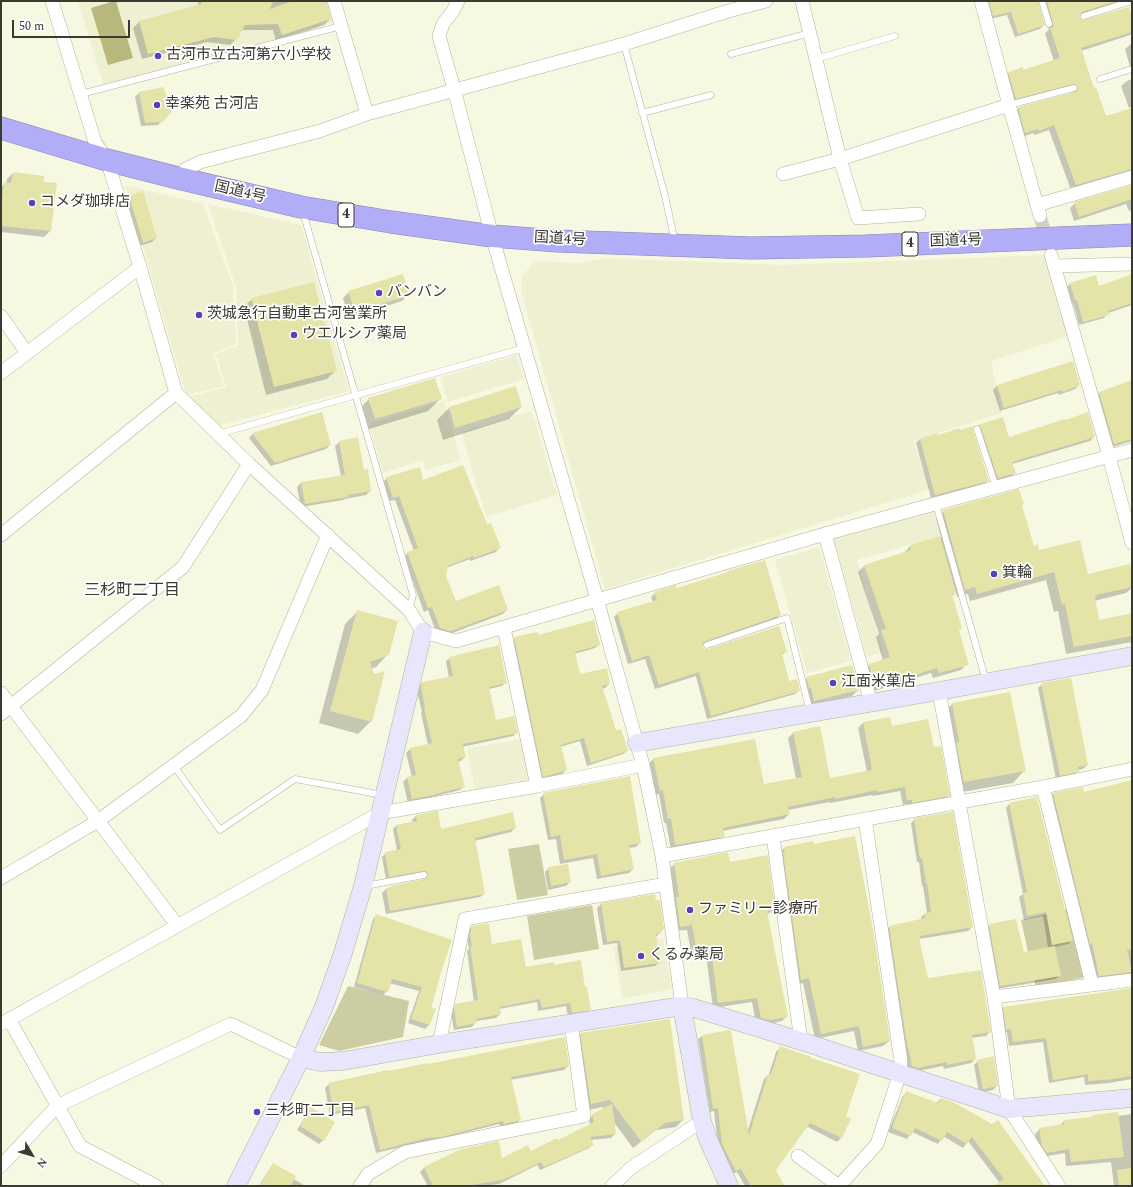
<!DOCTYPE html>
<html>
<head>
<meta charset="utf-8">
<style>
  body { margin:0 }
  #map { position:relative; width:1133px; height:1187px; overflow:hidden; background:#f7f8e2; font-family:Spectral,serif }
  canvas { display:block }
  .frame { position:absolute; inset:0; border:2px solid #3a3a31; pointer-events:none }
  .north { position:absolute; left:12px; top:1135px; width:40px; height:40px; -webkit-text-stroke:3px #fff; paint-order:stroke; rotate:128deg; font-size:11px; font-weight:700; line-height:16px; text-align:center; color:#3a3a31 }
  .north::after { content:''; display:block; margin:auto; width:14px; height:18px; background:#3a3a31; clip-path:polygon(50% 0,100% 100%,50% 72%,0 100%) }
  .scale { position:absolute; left:12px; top:20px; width:118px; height:18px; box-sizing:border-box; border:2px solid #3a3a31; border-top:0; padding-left:5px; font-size:12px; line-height:14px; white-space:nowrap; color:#3a3a31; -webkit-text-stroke:3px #fff; paint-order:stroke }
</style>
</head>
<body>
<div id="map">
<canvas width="1133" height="1187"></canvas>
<div class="frame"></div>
<div class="north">N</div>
<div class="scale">50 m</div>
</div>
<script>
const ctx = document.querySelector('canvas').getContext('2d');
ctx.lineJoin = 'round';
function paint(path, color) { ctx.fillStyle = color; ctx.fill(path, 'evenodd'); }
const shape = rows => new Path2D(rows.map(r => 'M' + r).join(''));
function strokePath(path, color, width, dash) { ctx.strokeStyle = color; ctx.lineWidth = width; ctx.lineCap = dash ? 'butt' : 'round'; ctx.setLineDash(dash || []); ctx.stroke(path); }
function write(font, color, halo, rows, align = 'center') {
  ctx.font = font + ' Spectral,"Noto Sans JP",serif'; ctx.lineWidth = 3.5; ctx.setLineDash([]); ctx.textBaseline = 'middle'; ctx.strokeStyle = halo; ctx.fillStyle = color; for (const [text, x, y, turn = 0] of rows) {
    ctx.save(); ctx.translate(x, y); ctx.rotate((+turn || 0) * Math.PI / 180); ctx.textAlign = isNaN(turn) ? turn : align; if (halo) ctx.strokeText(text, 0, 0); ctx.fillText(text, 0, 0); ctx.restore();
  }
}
paint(shape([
  [78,1,334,1,339,21,105,91],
  [125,185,203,204,233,286,236,344,213,353,224,386,186,395],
  [208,204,301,225,349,391,217,426,189,397,226,387,216,354,238,346,236,287],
  [1046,255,1069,336,991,361,1002,413,913,441,931,489,605,589,521,291,522,276,535,261,578,263,603,258,783,265],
  [517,355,524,379,448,402,441,377],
  [444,401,461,460,426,470,423,460,383,473,369,424],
  [532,411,557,495,486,517,461,432],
  [933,509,940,536,857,560,883,652,867,657,833,538],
  [819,547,851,661,807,673,775,560],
  [521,739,529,779,475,790,467,749],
  [663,938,672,989,623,999,613,947]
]), '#eff0d2');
paint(shape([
  [539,844,548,895,517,900,508,849],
  [592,905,599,949,534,960,527,916],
  [1071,908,1086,977,1036,988,1021,920],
  [348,986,409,1001,403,1037,339,1051,319,1045]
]), '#cdcda4');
paint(shape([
  [114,1,116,1,133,58,108,65,91,8]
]), '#b8b87d');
paint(shape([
  [199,1,326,1,330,19,324,25,276,41,273,30,241,30,236,39,230,45,207,42,142,59,133,28,140,21,197,6],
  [983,1,1036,1,1044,25,1040,29,1015,37,1007,15,990,19],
  [1046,1,1125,1,1079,16,1080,20,1085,21,1132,19,1132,33,1130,35,1081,51,1093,89,1106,117,1132,130,1132,176,1071,190,1049,130,1034,135,1033,133,1020,138,1013,113,1018,108,1073,94,1072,90,1010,103,1004,78,1009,73,1023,71,1054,61,1045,34,1049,29,1041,5],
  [1132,43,1132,74,1125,49],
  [1132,79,1132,107,1129,108,1121,86,1127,81],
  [163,88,162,121,158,125,141,126,135,97,139,93],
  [13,173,43,183,56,184,50,231,44,237,1,232,1,187,5,183,6,183,7,179],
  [1132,186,1132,210,1129,211,1126,204,1074,221,1070,208,1075,203],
  [129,197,156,238,152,242,140,246,126,200],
  [1132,275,1132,305,1108,313,1104,318,1079,325,1073,303,1071,304,1067,287,1071,283,1098,287],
  [349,292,408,295,402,301,349,318,343,298],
  [252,299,335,371,327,379,266,395,244,307],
  [1073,362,1079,385,1075,389,1059,395,1058,393,1000,411,993,390,997,386],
  [1132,383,1132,441,1110,448,1095,397,1099,393],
  [441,398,428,411,363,431,357,411,369,399],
  [521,407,509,419,443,440,437,420,449,408],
  [1002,418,1009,438,1094,437,1090,441,1012,464,1015,473,1011,477,994,482,975,429,978,425],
  [960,431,971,432,988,480,984,484,931,498,916,443,920,439,936,434,937,436],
  [253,434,330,445,326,449,271,466,249,438],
  [357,439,363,471,370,491,366,495,345,499,343,500,301,507,297,487,301,483,341,476,335,446,339,442],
  [387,478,423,481,486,526,499,548,496,552,470,561,470,559,446,568,445,576,455,602,507,610,503,614,447,635,436,632,428,610,424,612,404,557,408,553,414,551,395,500,389,501,383,482],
  [1023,504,1021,506,1033,547,1039,551,1087,576,1132,577,1132,588,1126,593,1094,601,1098,621,1132,614,1132,642,1066,654,1058,611,1054,612,1046,580,970,601,968,594,957,597,956,592,951,597,961,628,958,631,967,664,961,670,933,678,931,673,871,692,863,671,869,665,883,661,876,637,879,634,858,572,865,565,904,553,910,546,941,537,936,519,944,511],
  [728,571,780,615,776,619,702,644,704,650,786,651,782,655,789,682,799,690,795,694,707,719,696,676,655,689,645,659,628,664,614,617,618,613,653,602,651,597,655,593,677,590,726,574],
  [357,612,388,654,376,667,371,669,371,721,358,734,319,723,345,624],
  [538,636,599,645,595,648,574,654,579,676,609,684,605,688,602,689,616,731,627,751,623,754,587,766,580,741,560,747,566,770,562,774,540,780,511,642,515,638],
  [450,658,506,682,502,686,489,689,495,722,517,732,513,736,462,747,465,757,461,761,458,762,464,786,460,790,432,797,430,799,408,803,403,782,407,778,412,777,406,753,410,749,428,745,421,713,422,712,417,691,418,687,422,683,449,678,446,661],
  [807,678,858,690,852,696,808,707,800,684],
  [1042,684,1087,765,1083,769,1078,770,1078,771,1074,775,1056,779,1038,688],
  [952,704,1025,770,1013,783,951,794,940,717],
  [863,723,891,728,933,748,949,795,944,800,908,807,907,804,903,805,900,791,873,796,872,795,830,803,830,802,788,810,789,814,784,819,722,831,723,836,719,841,671,850,666,823,664,823,659,794,655,795,649,764,653,759,763,786,796,779,788,738,793,733,829,779,867,772,858,728],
  [1132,786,1132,977,1095,979,1049,798,1053,794,1083,793],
  [544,794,640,843,636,847,629,848,633,869,629,873,597,879,593,858,560,864,556,839,548,840,540,798],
  [1009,804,1072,941,1068,944,1055,947,1060,975,1056,979,996,989,986,929,990,925,1023,953,1048,948,1043,916,1024,920,1019,897,1023,894,1006,808],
  [437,812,441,830,512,813,515,828,511,832,474,841,484,894,480,897,386,914,382,893,386,889,425,879,423,875,386,880,382,857,386,853,397,851,393,829,397,825,413,822,412,820,416,816],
  [915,819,972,927,968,931,919,939,927,980,990,1032,986,1036,971,1038,975,1059,971,1063,944,1069,943,1066,913,1072,908,1070,902,1043,886,931,889,927,921,920,921,917,925,914,927,913,923,886,922,886,919,862,917,862,911,823],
  [784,848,889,1041,883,1046,858,1051,854,1031,815,1039,803,983,796,985,779,854],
  [675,864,774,909,767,915,787,1016,782,1021,764,1025,756,1023,752,1002,713,1008,706,955,692,958,687,930,675,931,669,869],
  [549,868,570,882,566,886,548,890,545,872],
  [601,904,663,929,656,937,659,962,655,966,621,971,617,943,603,945,597,908],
  [377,915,441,969,430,1010,435,1009,429,1025,425,1029,408,1023,419,991,389,983,387,991,383,995,354,987,373,919],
  [472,927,491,945,526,968,553,966,584,988,590,1009,586,1013,568,1016,566,1006,538,1011,537,1002,499,1009,500,1014,496,1018,476,1021,472,1027,454,1030,451,1014,452,1009,456,1005,474,1002,467,951,469,949,467,938,468,931],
  [1132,989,1132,1079,1109,1083,1085,1085,1084,1077,1049,1083,1043,1042,1009,1046,1007,1032,1003,1033,1000,1012,1004,1008],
  [581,1033,683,1120,676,1127,656,1130,633,1148,613,1121,615,1134,611,1138,591,1140,593,1144,589,1148,540,1170,537,1165,499,1184,485,1186,428,1186,420,1172,424,1168,461,1150,501,1160,531,1152,558,1141,590,1125,589,1119,593,1115,604,1109,603,1107,584,1111,573,1041],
  [702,1036,747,1133,764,1079,769,1074,776,1052,780,1048,810,1057,809,1059,845,1117,850,1119,841,1138,837,1142,806,1126,775,1170,784,1186,745,1186,737,1172,732,1174,718,1149,714,1111,710,1112,698,1039],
  [978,1061,997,1086,993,1090,979,1093,974,1065],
  [428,1065,568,1066,564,1070,510,1080,520,1120,516,1124,500,1127,499,1124,436,1140,423,1142,376,1153,365,1108,330,1115,325,1088,329,1084],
  [907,1092,936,1103,940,1099,1045,1186,1002,1186,968,1141,963,1148,943,1136,938,1144,912,1132,907,1139,888,1132,903,1096],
  [311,1109,323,1140,319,1144,297,1130,308,1112],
  [1132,1114,1132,1186,1114,1186,1111,1162,1066,1166,1065,1153,1042,1157,1038,1151,1035,1134,1040,1129,1059,1126,1064,1121,1091,1118,1093,1116,1117,1116],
  [273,1164,294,1179,305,1186,259,1186,270,1168]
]), '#0003');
paint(shape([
  [202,1,273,1,270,9,292,1,326,1,331,19,282,35,278,24,245,25,237,40,214,37,148,54,139,21,201,4],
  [989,1,1038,1,1045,25,1018,34,1011,12,993,16],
  [1047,1,1117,1,1082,12,1080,17,1083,20,1129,7,1132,16,1132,32,1081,48,1094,88,1096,87,1106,116,1132,108,1132,169,1076,185,1054,125,1039,131,1038,129,1025,133,1018,107,1075,92,1078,89,1077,85,1073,84,1016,99,1008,72,1023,67,1023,70,1060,58,1050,28,1053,27,1053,23],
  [164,87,165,93,176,102,170,109,172,111,163,122,145,123,139,92],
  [13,172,44,176,44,182,57,183,51,231,1,226,1,211,4,182,11,183],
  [1132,185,1132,199,1079,217,1074,202],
  [143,191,157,238,143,243,129,196],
  [403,274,410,295,355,312,348,291],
  [1132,274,1132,303,1108,311,1109,315,1083,322,1077,300,1075,300,1070,283,1096,275,1099,286],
  [314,282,337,371,274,387,251,298],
  [1073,361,1080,385,1063,392,1062,390,1004,408,997,385],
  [435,378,442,399,375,419,368,398],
  [1132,380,1132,439,1114,444,1099,392],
  [516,386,522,407,455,428,449,407],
  [322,412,331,445,275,463,252,433],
  [1088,412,1095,437,1012,462,1016,473,998,478,981,428,978,425,1003,417,1009,437,1065,419,1066,420],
  [974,426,973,430,989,481,935,495,920,439,937,433,938,435,960,428,960,430],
  [358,437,364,470,368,469,371,491,348,495,348,497,305,504,301,482,345,475,339,441],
  [463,465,487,524,491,523,501,548,474,558,473,556,448,566,446,576,456,601,499,585,508,610,451,631,440,628,432,607,428,608,407,552,418,548,399,496,393,498,386,477,420,467,423,480],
  [1019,489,1024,504,1022,505,1034,546,1038,544,1039,550,1080,540,1088,574,1130,564,1132,573,1132,587,1096,595,1097,596,1095,597,1099,620,1132,613,1132,636,1074,647,1065,604,1062,605,1054,572,977,594,975,587,965,590,943,510],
  [940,536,956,593,952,594,962,629,959,630,969,665,939,673,937,668,877,687,877,685,875,686,869,664,890,657,881,630,886,629,864,565,911,550,910,545],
  [765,560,781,615,706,641,703,642,703,646,704,649,708,649,779,626,787,652,782,653,789,681,797,679,800,691,711,716,699,672,659,685,649,655,632,661,617,612,657,600,654,592,676,585,677,588,728,572,728,571],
  [357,610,398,621,389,655,370,662,374,674,385,671,372,722,330,711],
  [594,620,600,645,575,652,580,674,607,668,610,684,602,686,616,730,621,729,628,751,591,763,584,738,561,745,567,770,543,777,514,637,538,632,538,635],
  [499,645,507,683,489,687,496,720,514,716,518,733,463,744,466,757,458,759,465,787,435,794,435,795,412,799,407,777,416,775,410,748,432,743,424,708,425,708,421,687,422,682,453,676,449,657],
  [852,665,859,690,814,701,811,688,809,688,806,677],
  [1071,678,1088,765,1078,767,1079,772,1060,776,1041,683],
  [1010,692,1026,771,964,782,956,743,959,742,952,703],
  [890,717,892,726,928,719,934,747,941,746,950,796,912,803,912,800,907,800,905,787,877,792,877,790,835,799,835,797,788,807,790,814,723,828,725,837,675,845,671,818,668,819,663,790,660,791,653,758,755,739,764,784,802,777,793,732,820,726,830,778,872,770,863,722],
  [630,776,641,843,629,845,634,869,601,876,597,854,564,860,560,835,551,837,543,793],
  [1132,780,1132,949,1127,950,1132,972,1099,976,1092,943,1090,944,1053,793,1083,787,1084,792],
  [1037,797,1073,941,1052,945,1046,912,1027,916,1023,893,1027,892,1009,803],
  [438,811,441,829,513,812,516,828,475,838,485,894,390,911,386,888,391,887,391,886,425,879,428,875,427,872,423,871,389,877,385,852,401,849,396,825,417,821,416,815],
  [953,812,973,927,920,936,920,943,928,978,981,970,991,1032,972,1035,976,1059,947,1065,947,1062,918,1068,912,1066,906,1038,889,926,925,918,924,913,931,912,927,883,926,883,922,858,920,859,914,818],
  [855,836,873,929,890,1041,863,1047,859,1026,821,1034,809,978,801,980,783,852,785,851,784,847,813,841,814,844],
  [728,852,730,862,768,855,775,909,767,911,788,1017,770,1020,761,1018,757,998,718,1003,711,950,697,953,692,925,680,927,676,897,679,897,674,863],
  [568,864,571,882,551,886,548,867],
  [655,894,656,900,660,900,664,929,661,930,661,934,656,934,660,963,624,968,620,940,607,942,601,903],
  [376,914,452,940,442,969,431,1009,436,1008,430,1025,411,1019,422,987,392,979,388,992,357,983],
  [1016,919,1024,952,1055,946,1061,976,1000,986,989,924],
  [489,923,492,944,521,939,526,967,554,962,554,965,581,960,585,987,587,987,591,1010,572,1013,570,1003,542,1008,540,999,500,1007,501,1014,476,1019,477,1023,457,1027,454,1009,455,1004,478,1000,470,946,472,947,470,934,472,926],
  [1132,988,1132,1076,1114,1079,1088,1081,1088,1074,1053,1080,1046,1038,1013,1042,1011,1029,1006,1030,1003,1007],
  [670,1019,684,1120,665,1123,641,1141,610,1100,591,1104,580,1033],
  [730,1030,731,1031,749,1135,768,1074,771,1075,780,1046,812,1057,808,1057,860,1074,846,1116,851,1119,842,1138,810,1123,776,1170,784,1186,751,1186,741,1169,736,1171,722,1144,718,1108,713,1109,702,1035],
  [565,1037,569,1066,511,1077,521,1120,504,1124,503,1121,441,1137,427,1138,380,1150,369,1105,334,1112,328,1083,388,1070,389,1071,428,1063,428,1064],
  [994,1056,998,1086,983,1089,977,1060],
  [906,1091,938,1103,940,1098,953,1102,992,1124,998,1120,1045,1186,994,1186,1004,1179,972,1137,967,1144,947,1132,942,1141,915,1128,911,1136,892,1128],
  [612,1104,616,1134,590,1137,594,1145,544,1167,541,1162,503,1180,464,1186,433,1186,424,1167,461,1149,499,1141,502,1158,528,1145,531,1151,557,1138,558,1140,594,1122,592,1114],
  [311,1107,335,1122,324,1141,300,1126],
  [1118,1112,1124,1157,1071,1162,1069,1149,1047,1153,1042,1146,1039,1128,1064,1124,1064,1120,1093,1117,1093,1115],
  [273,1163,296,1176,291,1186,260,1186],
  [1132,1168,1132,1186,1119,1186,1117,1170]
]), '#e4e4a8');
strokePath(shape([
  [1040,216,1048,245]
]), '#d1d2bf', 13, [13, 6]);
const lane = shape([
  [1042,1,1049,24],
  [1084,16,1132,1],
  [624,44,665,196,675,242],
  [731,54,810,33],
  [816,59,895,36],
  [1100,79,1132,69],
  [81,94,341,26],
  [1009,105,1074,88],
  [642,113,711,95],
  [303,212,413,595,409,610],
  [977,429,996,487],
  [218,434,524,348],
  [936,504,986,681],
  [707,645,787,618,810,712],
  [174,766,220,830,295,779,383,795],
  [365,886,424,875]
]);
const street = shape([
  [52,1,95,142,107,160,140,267,176,393,249,464,409,610,423,632,456,641,825,534,1132,450],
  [334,1,367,114],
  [458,1,453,11,443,24,439,36,454,89,492,236,597,599,643,765,662,856,682,1006],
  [981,1,1009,105,1037,205],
  [783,174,840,159,802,1],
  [178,178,186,169,200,162,320,131,367,114,624,44,725,12,766,1],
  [919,214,858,218,840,159,1009,105],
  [1040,216,1037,205,1132,177],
  [1051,255,1109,456,1132,543],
  [1054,266,1132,264],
  [1,316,27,353],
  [1,373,140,267],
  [825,534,871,703],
  [1,535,176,393],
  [504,628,537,786],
  [939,691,994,997,1009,1109,1059,1186],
  [1,693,177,925],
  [1,714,183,567,249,464],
  [1043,787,1092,984],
  [773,836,801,1041],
  [662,856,1043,787,1132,769],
  [1,878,98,821,241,716,262,690,328,535],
  [994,997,1132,980],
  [9,1019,80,1146,156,1186],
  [1,1024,380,813,537,786,643,765],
  [439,1044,465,919,666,884],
  [798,1156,839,1186],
  [1,1166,57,1106,231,1024,301,1058],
  [360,1186,368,1174,405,1152,584,1116,571,1023],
  [612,1186,631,1168,702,1121],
  [839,1186,877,1144,900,1073,901,1061,865,819]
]);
const secondary = shape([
  [637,743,939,691,1132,656],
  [682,1006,702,1121,707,1137,729,1186],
  [301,1058,320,1062,343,1061,439,1044,682,1006,694,1008,801,1041,1009,1109,1132,1098],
  [236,1186,301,1058,324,1007,343,953,363,886,423,632]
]);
const highway = shape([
  [1,128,107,160,178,178,301,207,391,222,492,236,558,241,750,248,866,246,1132,235]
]);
strokePath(lane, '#b1b29d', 7);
strokePath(street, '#b1b29d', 14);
strokePath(secondary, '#b1b29d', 19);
strokePath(highway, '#8885b2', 23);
strokePath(lane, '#fff', 6);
strokePath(street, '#fff', 13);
strokePath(secondary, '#e8e6fd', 18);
strokePath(highway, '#b2adf7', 22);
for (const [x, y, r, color] of [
  [158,56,4,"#5840b8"],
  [157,105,4,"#5840b8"],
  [32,203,4,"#5840b8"],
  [379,293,4,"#5840b8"],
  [199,315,4,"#5840b8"],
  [294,335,4,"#5840b8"],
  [994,574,4,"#5840b8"],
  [833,683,4,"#5840b8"],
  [690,910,4,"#5840b8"],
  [641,956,4,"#5840b8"],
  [257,1112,4,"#5840b8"]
]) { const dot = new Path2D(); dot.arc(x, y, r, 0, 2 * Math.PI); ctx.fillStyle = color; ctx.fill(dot); strokePath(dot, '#fff', 1.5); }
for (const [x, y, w] of [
  [346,215,16],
  [910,244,16]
]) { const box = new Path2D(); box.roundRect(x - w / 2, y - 12, w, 24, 3); ctx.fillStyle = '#fff'; ctx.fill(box); strokePath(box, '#3a3a31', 1); }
write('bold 14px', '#3a3a31', null, [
  ["4",346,215],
  ["4",910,244]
]);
write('15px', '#3a3a31', '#fff', [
  ["古河市立古河第六小学校",166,56],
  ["幸楽苑 古河店",165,105],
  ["コメダ珈琲店",40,203],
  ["バンバン",387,293],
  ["茨城急行自動車古河営業所",207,315],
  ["ウエルシア薬局",302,335],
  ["箕輪",1002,574],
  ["江面米菓店",841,683],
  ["ファミリー診療所",698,910],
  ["くるみ薬局",649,956],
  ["三杉町二丁目",265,1112]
], 'left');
write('15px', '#3a3a31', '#fff', [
  ["国道4号",240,193,13],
  ["国道4号",560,240,3],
  ["国道4号",956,242,-2]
]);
write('16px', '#3a3a31', '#fff', [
  ["三杉町二丁目",132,592]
]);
</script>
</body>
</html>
